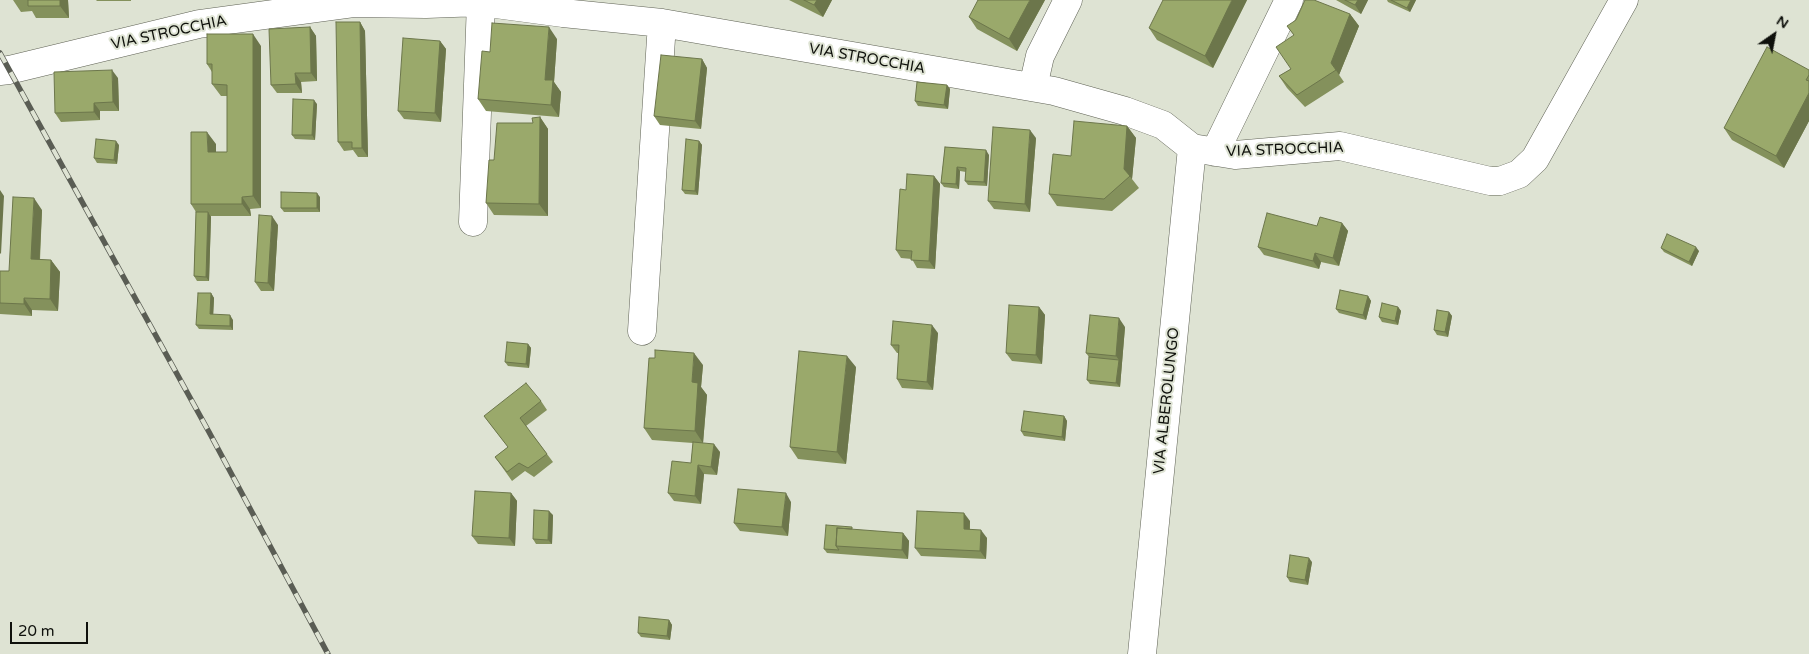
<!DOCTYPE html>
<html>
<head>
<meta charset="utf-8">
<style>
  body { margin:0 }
  #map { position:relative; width:1809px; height:654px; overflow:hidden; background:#dee3d3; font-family:"Varela Round",sans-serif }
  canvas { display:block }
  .north { position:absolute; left:1749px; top:10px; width:50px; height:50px; -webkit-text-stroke:4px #dee3d3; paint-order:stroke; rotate:33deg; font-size:14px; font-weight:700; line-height:20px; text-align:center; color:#0f110c }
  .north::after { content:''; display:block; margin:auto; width:18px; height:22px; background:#0f110c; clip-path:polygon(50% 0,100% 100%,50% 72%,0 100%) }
  .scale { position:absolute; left:10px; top:622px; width:78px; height:22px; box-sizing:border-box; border:2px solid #0f110c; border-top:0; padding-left:6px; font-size:15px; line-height:18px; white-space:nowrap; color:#0f110c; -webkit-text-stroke:4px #dee3d3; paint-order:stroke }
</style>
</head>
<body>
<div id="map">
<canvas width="1809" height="654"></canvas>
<div class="north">N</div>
<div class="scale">20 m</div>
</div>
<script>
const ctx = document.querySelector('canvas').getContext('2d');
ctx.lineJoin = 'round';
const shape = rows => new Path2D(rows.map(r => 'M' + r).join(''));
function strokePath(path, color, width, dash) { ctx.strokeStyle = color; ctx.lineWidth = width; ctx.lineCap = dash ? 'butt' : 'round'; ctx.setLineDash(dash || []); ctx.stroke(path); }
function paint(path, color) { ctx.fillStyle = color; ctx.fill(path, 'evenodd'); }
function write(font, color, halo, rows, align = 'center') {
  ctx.font = font + ' "Varela Round",sans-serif'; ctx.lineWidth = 4; ctx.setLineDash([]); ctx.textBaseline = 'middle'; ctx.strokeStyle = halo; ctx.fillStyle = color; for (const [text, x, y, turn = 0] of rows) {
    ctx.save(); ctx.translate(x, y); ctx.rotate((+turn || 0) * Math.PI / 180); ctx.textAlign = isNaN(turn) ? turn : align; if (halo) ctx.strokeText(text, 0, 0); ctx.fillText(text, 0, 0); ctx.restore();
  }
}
const minor = shape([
  [0,71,9,70,199,24,355,3,426,4,481,2,563,13,662,23,1054,91,1125,111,1163,125,1192,148,1235,155,1340,146,1490,181,1500,181,1519,174,1535,159,1624,0],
  [1033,87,1040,56,1068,0],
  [1215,152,1289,0],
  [473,222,481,2],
  [642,331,662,23],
  [1142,654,1192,148]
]);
strokePath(minor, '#5f6255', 29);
strokePath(minor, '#fff', 28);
const rail = shape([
  [0,53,209,432,328,654]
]);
strokePath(rail, '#5a5d54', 5.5);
strokePath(rail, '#dee3d3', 4, [11]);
paint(shape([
  [13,0,68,0,69,18,36,18,32,11,21,12],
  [96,0,131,0,131,1,97,1],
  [789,0,832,0,823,17],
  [1045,0,1017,51,977,29,969,17],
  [1247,0,1213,68,1157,40,1149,28],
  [1336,0,1368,0,1361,14],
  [1387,0,1416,0,1410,12,1388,2],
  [1350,14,1359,26,1339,75,1344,82,1305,107,1287,88,1279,76,1291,69,1294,35,1287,26],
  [360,22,365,31,368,157,358,157,353,150,344,151,338,142],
  [310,27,316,36,317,81,301,82,302,93,277,93,271,85],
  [557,39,554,82,561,92,559,117,486,111,478,99,490,52],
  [440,41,446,49,441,122,404,119,398,111],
  [261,46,261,208,250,209,251,216,211,216,209,281,197,281,194,276,196,212,191,204,216,144,216,152,227,152,227,96,221,96,212,84,212,72,207,64],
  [702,59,707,68,701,129,660,125,654,116],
  [1809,70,1809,121,1784,168,1732,140,1724,128],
  [118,78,119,111,100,111,100,120,61,122,55,113],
  [947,85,950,89,948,109,918,106,915,101],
  [317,104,315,140,295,139,292,135],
  [540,117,548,129,548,216,494,215,486,203,494,160,533,123],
  [1127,126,1136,138,1132,179,1139,188,1112,211,1057,206,1049,194,1071,156],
  [1036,138,1030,212,994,209,988,201],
  [699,141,702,145,698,195,685,194,682,190],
  [119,145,117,164,97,163,94,158],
  [945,147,989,155,987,186,968,185,965,181,966,172,960,171,959,189,944,187,941,183],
  [934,176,940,184,935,269,917,268,912,259,901,258,896,250,906,190],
  [320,197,320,212,284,212,281,208],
  [42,210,40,260,51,260,60,272,58,311,32,310,32,316,0,314,0,271,9,271],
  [1342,223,1348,231,1339,266,1321,262,1319,269,1264,255,1258,247,1317,226],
  [278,225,274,291,261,291,255,282],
  [1661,248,1699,251,1692,266,1664,252],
  [211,293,214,298,213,315,233,320,233,330,199,329,196,325],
  [1368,296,1371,301,1366,320,1339,313,1336,309],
  [1039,307,1045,315,1042,364,1012,361,1006,353],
  [1398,307,1401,311,1398,325,1382,322,1379,317],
  [1449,312,1452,316,1448,337,1437,335,1434,330],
  [1125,327,1120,387,1090,384,1087,380,1089,357,1086,353],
  [938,333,933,390,902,388,897,379,899,353,897,353,891,345],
  [528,344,531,348,529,368,508,366,505,362],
  [703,365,701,387,707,395,703,443,720,452,717,475,704,474,701,504,674,501,668,493,691,463,693,443,652,440,644,428],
  [856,367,846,464,798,459,790,447],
  [541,401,547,410,526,426,553,462,534,477,525,471,512,481,495,457,508,447,484,416],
  [1064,416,1067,421,1065,441,1024,436,1021,431],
  [511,493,517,501,515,546,478,544,472,536],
  [791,502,788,536,740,531,734,523],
  [553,515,552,544,536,544,533,539],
  [970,521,970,529,987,538,986,559,921,556,915,548],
  [854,530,903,533,909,541,908,559,827,553,824,549],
  [1312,562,1308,585,1290,582,1287,577],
  [669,620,672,625,670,640,641,637,638,633]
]), '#84915c');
paint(shape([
  [60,0,68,0,69,18,60,6],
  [817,0,832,0,823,17,814,5],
  [1030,0,1045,0,1017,51,1009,39],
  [1232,0,1247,0,1213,68,1205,56],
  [1358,0,1368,0,1361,14,1355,5],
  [1411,0,1416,0,1410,12,1407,8],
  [1350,14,1359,26,1339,75,1344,82,1331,63],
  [360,22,365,31,368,157,362,148],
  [310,27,316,36,317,81,311,73],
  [549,27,557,39,554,82,561,92,559,117,551,105,545,80],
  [253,34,261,46,261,208,253,196],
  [440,41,446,49,441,122,435,113],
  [702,59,707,68,701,129,695,121],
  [112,70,118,78,119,111,113,102],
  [295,73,301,82,302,93,296,84],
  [947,85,950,89,948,109,944,105],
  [1809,93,1809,121,1784,168,1776,156],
  [314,100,317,104,315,140,312,135],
  [94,103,100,111,100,120,94,112],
  [540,117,548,129,548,216,539,204],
  [1127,126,1136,138,1132,179,1124,169],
  [1030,130,1036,138,1030,212,1025,204],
  [207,132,216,144,216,164,208,152],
  [116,141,119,145,117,164,114,160],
  [699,141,702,145,698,195,695,191],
  [986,150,989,155,987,186,984,182],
  [957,167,960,171,959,189,956,184],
  [934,176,940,184,935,269,929,261],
  [0,190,4,196,1,254,0,253],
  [317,193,320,197,320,212,317,208],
  [242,197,250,209,251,216,242,204],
  [34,198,42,210,39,271,31,259],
  [208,212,211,217,209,281,206,277],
  [272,216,278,225,274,291,268,283],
  [1342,223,1348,231,1339,266,1333,258],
  [1696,247,1699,251,1692,266,1689,262],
  [1315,253,1321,262,1319,269,1313,261],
  [51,260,60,272,58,311,50,299],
  [211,293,214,298,213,319,210,314],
  [1368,296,1371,301,1366,320,1363,315],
  [24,298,32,310,32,316,24,304],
  [1039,307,1045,315,1042,364,1036,355],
  [1398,307,1401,311,1398,325,1395,321],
  [1449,312,1452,316,1448,337,1445,332],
  [230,315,233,320,233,330,230,326],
  [1119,318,1125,327,1120,387,1116,383,1119,360,1116,356],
  [932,325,938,333,933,390,927,382],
  [528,344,531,348,529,368,526,364],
  [694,353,703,365,701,387,707,395,703,443,695,431,692,382],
  [847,356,856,367,846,464,837,452],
  [1064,416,1067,421,1065,441,1062,437],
  [714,444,720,452,717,475,711,467],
  [698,465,704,474,701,504,695,496],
  [511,493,517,501,515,546,509,538],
  [786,493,791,502,788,536,782,527],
  [549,511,553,515,552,544,548,540],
  [964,513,970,521,969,538,964,529],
  [981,530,987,538,986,559,980,551],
  [903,533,909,541,908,559,902,550],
  [1309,558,1312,562,1308,585,1305,580],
  [669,620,672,625,670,640,667,636]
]), '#6c764b');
const building = shape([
  [28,0,60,0,60,6,28,6,28,0],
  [804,0,817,0,814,5,804,0],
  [978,0,1030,0,1009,39,969,17,978,0],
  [1163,0,1232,0,1205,56,1149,28,1163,0],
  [1305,0,1314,0,1350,14,1331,63,1336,70,1297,95,1279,76,1291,69,1276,47,1294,35,1287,26,1296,20,1305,0],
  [1345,0,1358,0,1355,5,1345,0],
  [1391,0,1411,0,1407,8,1391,0],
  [336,22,360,22,362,148,352,148,352,142,338,142,336,22],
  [492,23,549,27,545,80,553,80,551,105,478,99,482,51,490,52,492,23],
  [310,27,311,73,295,73,296,84,271,85,269,29,310,27],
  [207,34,253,34,253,196,242,197,242,204,191,204,191,132,207,132,208,152,227,152,227,85,212,84,212,64,207,64,207,34],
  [403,38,440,41,435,113,398,111,403,38],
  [1767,47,1809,70,1809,75,1806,80,1809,81,1809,93,1776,156,1724,128,1767,47],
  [661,55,702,59,695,121,654,116,661,55],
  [112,70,113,102,94,103,94,112,55,113,54,72,112,70],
  [917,82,947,85,944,105,915,101,917,82],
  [293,99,314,100,312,135,292,135,293,99],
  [540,117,539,204,486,203,489,160,494,160,497,123,533,123,532,118,540,117],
  [1074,121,1127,126,1124,169,1130,176,1104,199,1049,194,1053,154,1071,156,1074,121],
  [993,127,1030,130,1025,204,988,201,993,127],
  [96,139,116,141,114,160,94,158,96,139],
  [686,139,699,141,695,191,682,190,686,139],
  [945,147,986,150,984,182,965,181,966,168,957,167,956,184,941,183,945,147],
  [907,174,934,176,929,261,911,260,912,251,896,250,900,189,906,190,907,174],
  [281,192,317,193,317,208,281,208,281,192],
  [13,197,34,198,31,259,51,260,50,299,24,298,24,304,0,303,0,271,9,271,13,197],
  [196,212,208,212,206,277,194,276,196,212],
  [1267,213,1317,226,1320,217,1342,223,1333,258,1315,253,1313,261,1258,247,1267,213],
  [259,215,272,216,268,283,255,282,259,215],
  [1667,234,1696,247,1689,262,1661,248,1667,234],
  [1340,290,1368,296,1363,315,1336,309,1340,290],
  [198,293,211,293,210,314,230,315,230,326,196,325,198,293],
  [1382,303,1398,307,1395,321,1379,317,1382,303],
  [1009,305,1039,307,1036,355,1006,353,1009,305],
  [1437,310,1449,312,1445,332,1434,330,1437,310],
  [1090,315,1119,318,1116,356,1086,353,1090,315],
  [893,321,932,325,927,382,897,379,899,345,891,345,893,321],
  [507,342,528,344,526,364,505,362,507,342],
  [655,350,694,353,692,382,698,383,695,431,644,428,649,358,655,358,655,350],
  [799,351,847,356,837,452,790,447,799,351],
  [1089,357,1119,360,1116,383,1087,380,1089,357],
  [526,383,541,401,520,418,547,454,528,468,519,463,507,472,495,457,508,447,484,416,526,383],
  [1024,411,1064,416,1062,437,1021,431,1024,411],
  [693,442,714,444,711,467,698,465,695,496,668,493,672,461,691,463,693,442],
  [738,489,786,493,782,527,734,523,738,489],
  [475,491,511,493,509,538,472,536,475,491],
  [534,510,549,511,548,540,533,539,534,510],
  [917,511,964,513,964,529,981,530,980,551,915,548,917,511],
  [826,525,852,527,852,529,837,528,836,546,839,550,824,549,826,525],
  [837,528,903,533,902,550,836,546,837,528],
  [1290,555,1309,558,1305,580,1287,577,1290,555],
  [639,617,669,620,667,636,638,633,639,617]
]);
paint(building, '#9aa96b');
strokePath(building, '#6c764b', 1);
write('15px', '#0f110c', '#dee3d3', [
  ["VIA STROCCHIA",169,33,-12],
  ["VIA STROCCHIA",867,59,10],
  ["VIA STROCCHIA",1285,150,-2],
  ["VIA ALBEROLUNGO",1167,401,-84]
]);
</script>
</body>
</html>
